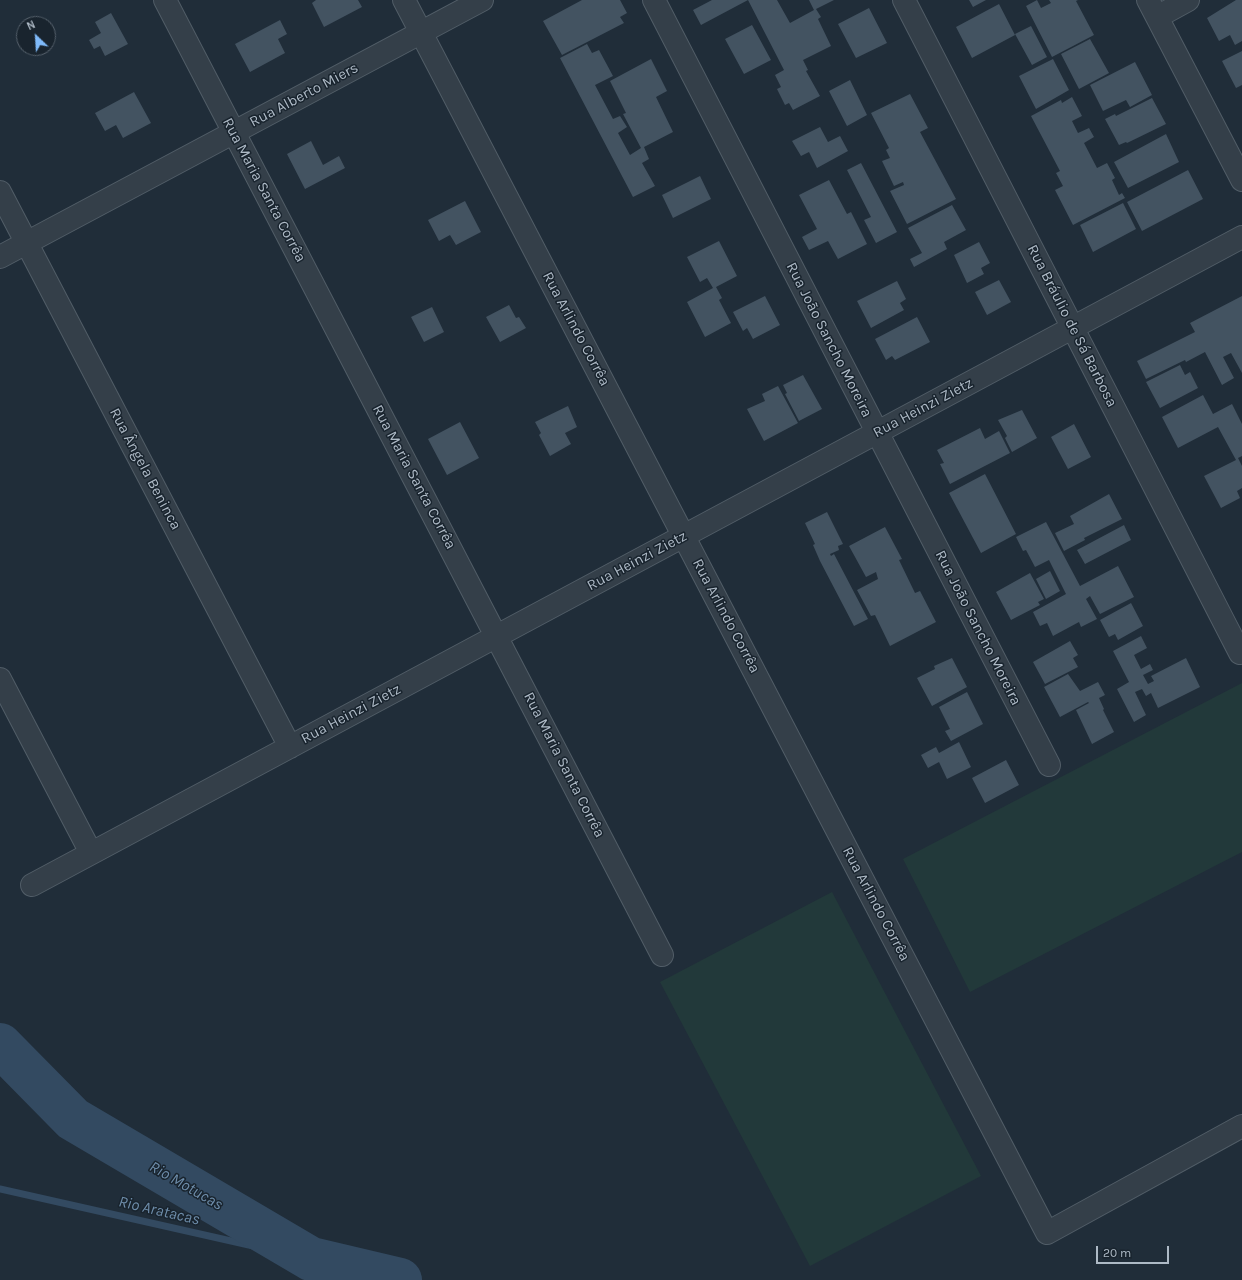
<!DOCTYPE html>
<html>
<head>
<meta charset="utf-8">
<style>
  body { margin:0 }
  #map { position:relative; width:1242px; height:1280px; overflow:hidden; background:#202d39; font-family:Karla,sans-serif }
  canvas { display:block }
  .north { position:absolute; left:16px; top:16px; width:40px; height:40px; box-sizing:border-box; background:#19242e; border:1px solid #55606b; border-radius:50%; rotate:335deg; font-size:11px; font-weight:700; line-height:16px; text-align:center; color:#aebac6 }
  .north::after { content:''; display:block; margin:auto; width:14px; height:18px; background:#7fbafa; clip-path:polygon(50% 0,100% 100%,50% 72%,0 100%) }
  .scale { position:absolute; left:1096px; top:1246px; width:73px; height:18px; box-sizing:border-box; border:2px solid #aebac6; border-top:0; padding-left:5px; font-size:12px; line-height:14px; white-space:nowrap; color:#aebac6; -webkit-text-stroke:3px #19242e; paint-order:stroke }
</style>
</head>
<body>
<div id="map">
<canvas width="1242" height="1280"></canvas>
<div class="north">N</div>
<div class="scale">20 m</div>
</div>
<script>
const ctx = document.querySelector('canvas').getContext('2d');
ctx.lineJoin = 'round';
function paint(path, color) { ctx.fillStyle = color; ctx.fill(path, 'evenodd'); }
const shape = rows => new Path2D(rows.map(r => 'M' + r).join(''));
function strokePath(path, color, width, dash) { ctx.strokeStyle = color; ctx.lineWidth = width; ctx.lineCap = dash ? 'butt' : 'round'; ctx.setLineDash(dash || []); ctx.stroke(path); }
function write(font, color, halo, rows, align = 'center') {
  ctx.font = font + ' Karla,sans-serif'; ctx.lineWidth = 3; ctx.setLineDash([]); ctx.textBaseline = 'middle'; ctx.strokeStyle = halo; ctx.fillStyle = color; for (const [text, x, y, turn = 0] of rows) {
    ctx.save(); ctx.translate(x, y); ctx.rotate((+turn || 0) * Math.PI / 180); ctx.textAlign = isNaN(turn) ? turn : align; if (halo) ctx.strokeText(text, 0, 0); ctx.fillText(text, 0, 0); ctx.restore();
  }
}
paint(shape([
  [1242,683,1242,852,970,992,903,859],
  [832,892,981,1176,810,1266,660,982]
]), '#22393a');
strokePath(shape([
  [0,1189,311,1259]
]), '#334a61', 7);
strokePath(shape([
  [0,1045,73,1119,311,1259,400,1280]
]), '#334a61', 44);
paint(shape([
  [316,0,358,0,362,7,324,27,312,3],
  [582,0,620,0,627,13,620,17,624,23,562,55,543,21],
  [712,0,777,0,790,23,814,10,809,0,834,0,816,9,821,17,818,19,831,46,803,60,808,70,806,71,820,96,793,110,789,103,785,105,777,89,781,87,775,75,784,70,748,0,701,25,693,10],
  [969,0,986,0,973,7],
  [1037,0,1041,8,1051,3,1049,0,1078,0,1076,1,1094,35,1052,57,1026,6],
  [1236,0,1242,0,1242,41,1235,45,1230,35,1219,41,1207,18],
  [999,4,1015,35,972,58,956,27],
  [869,8,887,43,856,58,838,24],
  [111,13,128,44,105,56,100,46,94,49,89,40,101,33,95,22],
  [280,20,287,34,278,39,285,53,250,72,235,44],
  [752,25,771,60,744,74,725,39],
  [1031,26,1047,57,1032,65,1015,34],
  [1090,39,1109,73,1079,89,1061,54],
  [587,44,592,53,599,50,613,76,595,85,613,119,620,116,627,127,618,133,630,155,641,148,623,114,626,113,610,81,651,59,667,91,656,97,673,132,644,147,649,159,642,163,655,186,633,197,560,58],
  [1242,51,1242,85,1236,88,1222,61],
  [1053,59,1069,90,1036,109,1019,76],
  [1135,62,1152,95,1130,107,1126,100,1103,111,1090,85],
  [850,80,867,115,847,126,829,91],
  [134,92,151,123,123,138,116,125,105,131,95,113],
  [910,94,928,128,920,132,956,199,907,224,890,191,904,185,903,182,894,186,882,161,890,158,886,150,889,148,871,113],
  [1072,97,1082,116,1072,121,1078,133,1089,128,1094,137,1084,143,1097,168,1107,163,1115,178,1112,180,1119,195,1122,193,1125,198,1073,225,1055,190,1063,186,1056,173,1060,171,1031,116,1061,100,1062,103],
  [1152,98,1166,124,1127,143,1126,142,1119,145,1105,119,1115,114,1116,116],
  [820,127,828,142,840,136,848,151,817,168,809,152,801,156,792,141],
  [1166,134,1179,162,1128,188,1114,162],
  [311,141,323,165,339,156,345,168,305,189,287,154],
  [861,163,897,232,876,243,864,220,871,217,847,170],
  [1188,170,1203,199,1142,231,1127,202],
  [700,176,711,199,673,218,662,195],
  [829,180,847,214,851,212,867,244,838,259,828,241,809,250,802,237,817,229,799,195],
  [465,201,481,232,456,245,450,235,439,241,428,220],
  [1123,203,1136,229,1093,252,1080,225],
  [952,205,966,230,944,242,947,249,914,267,910,259,922,253,908,228],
  [719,241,737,276,716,287,722,298,719,300,731,323,705,337,687,302,713,288,707,278,700,282,687,257],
  [979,242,990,263,981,268,984,274,967,283,954,255],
  [999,280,1011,302,987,315,975,292],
  [897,281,906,299,900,303,904,310,871,328,857,301],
  [765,296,780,325,753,339,747,328,743,331,733,312],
  [1242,296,1242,373,1231,353,1223,357,1234,378,1222,385,1205,352,1186,362,1185,360,1146,379,1137,361,1195,332,1190,323],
  [509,305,516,318,519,317,526,328,500,342,486,317],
  [432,307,444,332,424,342,411,317],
  [917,317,930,342,895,360,892,356,886,360,875,339],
  [1180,365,1185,375,1190,372,1198,388,1160,408,1146,382],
  [803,375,822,409,799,421,785,394,787,393,783,385],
  [778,386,798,423,764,441,747,409,765,401,762,394],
  [1203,395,1213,414,1232,404,1242,424,1242,456,1238,458,1242,466,1242,488,1237,491,1240,498,1221,508,1204,476,1236,460,1218,427,1178,448,1162,417],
  [568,406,577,427,565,433,571,444,550,456,539,435,541,433,535,422],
  [1022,410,1037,438,1012,452,1005,438,1007,436,998,420],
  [460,422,479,458,447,475,428,439],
  [1074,424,1091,457,1068,469,1051,437],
  [980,428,985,439,999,431,1010,453,950,484,940,464,944,463,937,450],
  [985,474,1016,534,981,553,949,493],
  [1109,494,1122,519,1084,538,1085,540,1064,551,1055,533,1074,524,1070,516],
  [827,512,843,544,838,546,839,550,830,554,831,556,834,554,868,619,854,626,820,561,813,545,815,544,805,523],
  [1046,522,1080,586,1118,566,1134,597,1100,614,1090,596,1086,599,1097,619,1081,627,1079,622,1053,636,1047,623,1040,626,1033,612,1066,594,1049,560,1035,567,1026,550,1023,551,1016,537],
  [1124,525,1131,540,1085,564,1077,550],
  [885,527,902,559,899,560,915,593,920,591,936,622,890,646,875,615,871,616,857,590,878,579,876,572,866,577,849,546],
  [1050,571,1060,591,1046,599,1036,579],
  [1030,573,1044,599,1038,602,1040,605,1011,620,996,592],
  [1131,603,1143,626,1118,640,1115,634,1109,637,1100,620],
  [1141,636,1147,648,1134,655,1141,669,1150,664,1153,670,1143,675,1148,684,1154,681,1151,676,1186,658,1200,687,1158,708,1151,693,1146,696,1142,689,1135,692,1146,715,1134,722,1117,689,1129,682,1113,651],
  [1070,641,1078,655,1073,658,1078,667,1045,684,1033,662],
  [952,658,967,687,932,706,917,678,935,669,934,666],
  [1068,674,1080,691,1098,682,1105,695,1099,698,1104,709,1103,710,1114,732,1092,744,1076,710,1089,703,1088,702,1060,717,1044,687],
  [967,692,983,724,951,741,945,731,950,729,939,707],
  [959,742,971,767,947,779,939,762,928,768,921,755,936,747,939,753],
  [1006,760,1019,785,985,803,972,778]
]), '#435361');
const minor = shape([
  [165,0,662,955],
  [404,0,1047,1233,1242,1126],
  [654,0,1049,765],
  [904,0,1240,653],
  [1148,0,1242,180],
  [1157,17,1188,0],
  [0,192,290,747],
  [0,257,482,0],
  [0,679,91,853],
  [32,885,1242,237]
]);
strokePath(minor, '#515d67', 24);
strokePath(minor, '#343f49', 22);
write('15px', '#aebac6', '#19242e', [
  ["Rua Alberto Miers",304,95,-28],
  ["Rua Maria Santa Corrêa",264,190,62],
  ["Rua Bráulio de Sá Barbosa",1072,326,63],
  ["Rua Arlindo Corrêa",576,329,62],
  ["Rua João Sancho Moreira",829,340,63],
  ["Rua Heinzi Zietz",923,408,-28],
  ["Rua Ângela Beninca",145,469,62],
  ["Rua Maria Santa Corrêa",414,477,62],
  ["Rua Heinzi Zietz",637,561,-28],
  ["Rua Arlindo Corrêa",726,616,62],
  ["Rua João Sancho Moreira",978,628,63],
  ["Rua Heinzi Zietz",351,714,-28],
  ["Rua Maria Santa Corrêa",564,765,63],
  ["Rua Arlindo Corrêa",876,904,62]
]);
write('italic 16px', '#6e8daa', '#19242e', [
  ["Rio Motucas",186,1186,30],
  ["Rio Aratacas",159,1211,13]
]);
</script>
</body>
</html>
